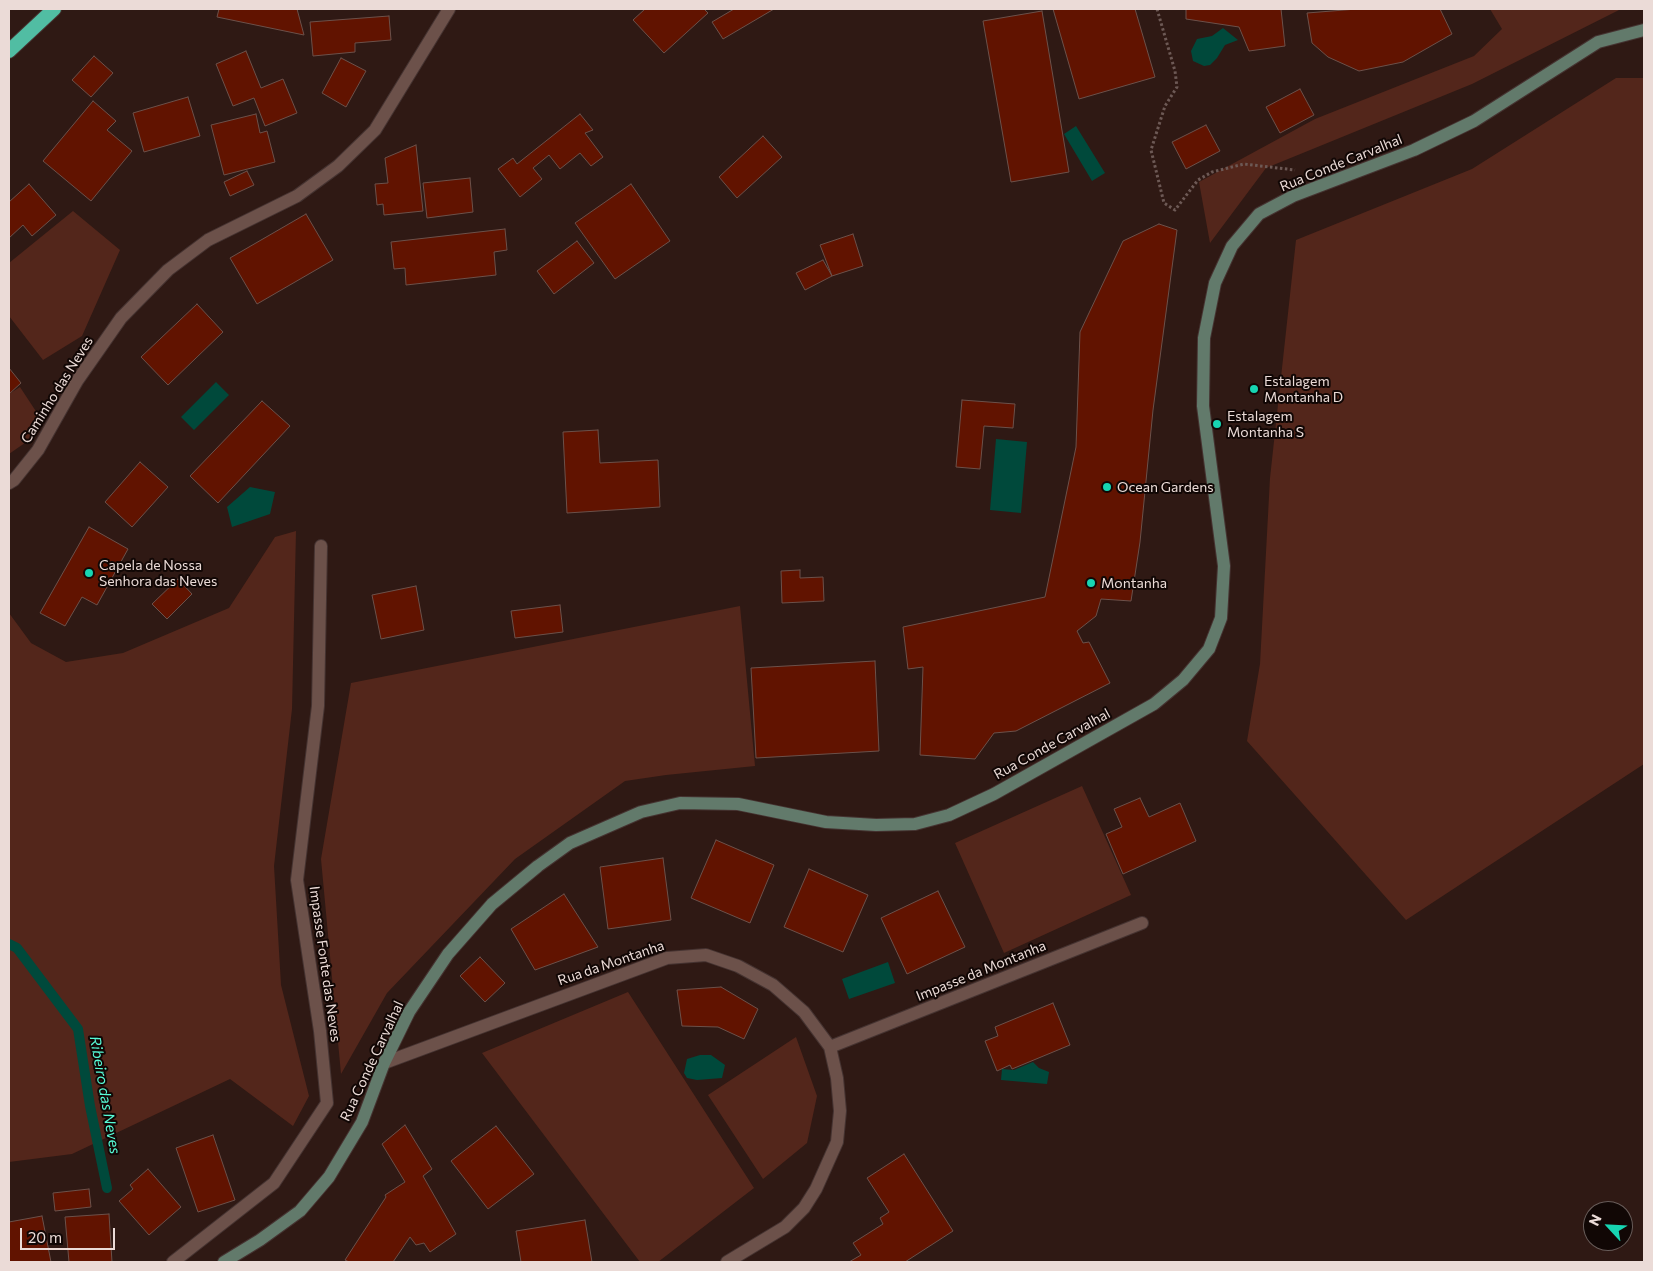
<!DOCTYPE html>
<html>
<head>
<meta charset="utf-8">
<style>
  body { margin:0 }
  #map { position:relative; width:1653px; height:1271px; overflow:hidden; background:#2f1914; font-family:Commissioner,sans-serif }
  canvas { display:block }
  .frame { position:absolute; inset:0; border:10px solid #ebdbd7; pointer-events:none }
  .north { position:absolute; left:1583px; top:1201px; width:50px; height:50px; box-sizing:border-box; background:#110705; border:1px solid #685c59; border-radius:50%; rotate:295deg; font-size:14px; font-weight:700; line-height:20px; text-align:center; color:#ebdbd7 }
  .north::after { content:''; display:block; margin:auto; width:18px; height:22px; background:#17d5b2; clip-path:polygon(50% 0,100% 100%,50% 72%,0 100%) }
  .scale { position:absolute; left:20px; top:1228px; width:95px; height:22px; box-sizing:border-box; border:2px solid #ebdbd7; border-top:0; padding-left:6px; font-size:15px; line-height:18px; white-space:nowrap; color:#ebdbd7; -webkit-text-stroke:4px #110705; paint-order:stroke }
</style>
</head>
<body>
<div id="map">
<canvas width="1653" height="1271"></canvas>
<div class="frame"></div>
<div class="north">N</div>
<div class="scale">20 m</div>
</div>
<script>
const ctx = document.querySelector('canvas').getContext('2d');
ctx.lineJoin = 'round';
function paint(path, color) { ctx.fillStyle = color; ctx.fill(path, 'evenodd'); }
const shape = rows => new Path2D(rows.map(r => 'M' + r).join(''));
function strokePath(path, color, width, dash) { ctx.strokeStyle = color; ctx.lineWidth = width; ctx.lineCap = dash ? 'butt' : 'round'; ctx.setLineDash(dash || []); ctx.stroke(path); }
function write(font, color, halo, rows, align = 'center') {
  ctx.font = font + ' Commissioner,sans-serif'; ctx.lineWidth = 4; ctx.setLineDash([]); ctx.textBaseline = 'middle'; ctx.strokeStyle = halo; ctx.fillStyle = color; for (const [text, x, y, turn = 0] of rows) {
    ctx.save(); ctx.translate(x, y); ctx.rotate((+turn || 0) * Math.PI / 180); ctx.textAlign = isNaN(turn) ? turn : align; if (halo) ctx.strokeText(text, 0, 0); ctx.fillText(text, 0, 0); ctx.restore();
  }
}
paint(shape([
  [1490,9,1621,9,1472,84,1266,168,1210,243,1199,182,1315,119,1474,56,1502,29],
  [1616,78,1644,78,1644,764,1406,920,1247,741,1260,664,1270,478,1296,240,1472,169],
  [73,211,120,250,82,336,43,360,9,316,9,263],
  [20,387,41,419,32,438,9,454,9,394],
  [296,531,292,709,274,866,281,985,309,1096,293,1126,230,1079,72,1154,9,1162,9,613,31,643,66,662,123,653,229,608,275,537],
  [740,606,755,766,666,775,625,781,515,859,387,993,341,1074,321,859,351,683],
  [1082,786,1131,895,1004,953,955,843],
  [628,992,754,1188,658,1262,640,1262,482,1053],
  [796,1037,817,1096,807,1143,763,1179,708,1095]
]), '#53261b');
paint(shape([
  [1223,28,1238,40,1225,45,1217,58,1210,65,1204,66,1193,61,1191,51,1197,39,1212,36],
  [1076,126,1105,173,1092,181,1064,134],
  [216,382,229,395,194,430,181,417],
  [996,439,1027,442,1021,513,990,510],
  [250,487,275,492,270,514,232,527,227,507],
  [888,962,895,983,849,999,842,979],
  [700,1055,711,1055,725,1065,722,1078,697,1080,687,1078,684,1073,687,1059],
  [1033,1062,1039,1068,1049,1072,1047,1084,1001,1080,1002,1069,1014,1070]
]), '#00493b');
strokePath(shape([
  [9,944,17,948,78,1029,90,1106,107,1188]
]), '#00493b', 10);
const building = shape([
  [219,9,297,9,304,35,217,17,219,9],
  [645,9,704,9,708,13,664,53,633,20,645,9],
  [734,9,774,9,723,39,712,22,734,9],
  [1053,9,1135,9,1155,77,1079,99,1053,9],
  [1186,9,1281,9,1285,46,1249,51,1239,27,1186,19,1186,9],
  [1357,9,1440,9,1452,34,1403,62,1359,71,1328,57,1312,43,1307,13,1357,9],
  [1042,11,1069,172,1011,182,983,21,1042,11],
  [389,16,391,40,355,43,355,52,313,56,310,22,389,16],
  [246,51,261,88,283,79,297,113,265,126,254,98,233,106,216,64,246,51],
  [94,56,113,73,91,97,72,80,94,56],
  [341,58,366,71,346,107,322,93,341,58],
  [1300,89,1314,115,1280,133,1266,107,1300,89],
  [188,97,200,136,144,152,133,113,188,97],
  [93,101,116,121,107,130,132,151,91,201,43,161,93,101],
  [256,114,260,133,267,131,275,162,224,175,211,125,256,114],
  [580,114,593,130,585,133,603,157,591,166,580,153,560,169,549,155,533,168,542,179,520,197,498,169,513,158,517,164,580,114],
  [1206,125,1220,151,1186,169,1172,142,1206,125],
  [763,136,782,157,737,198,719,177,763,136],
  [416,145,423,211,384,215,383,204,377,205,375,184,388,183,385,158,416,145],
  [247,171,254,185,230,196,224,182,247,171],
  [470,178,473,212,427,218,423,183,470,178],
  [29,184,56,215,32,236,23,225,9,238,9,202,29,184],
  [631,184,670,241,615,279,575,223,631,184],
  [306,214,333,260,257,304,230,258,306,214],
  [1159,224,1177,230,1153,410,1140,542,1131,601,1101,599,1096,616,1077,631,1083,643,1089,642,1110,683,1016,731,994,733,975,759,920,755,923,667,908,669,903,627,1045,597,1076,447,1080,332,1123,241,1159,224],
  [505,229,507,250,494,252,496,275,406,285,405,268,394,269,391,242,505,229],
  [853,234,863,266,832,276,820,245,853,234],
  [577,241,594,263,554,294,537,271,577,241],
  [823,260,832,276,805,290,796,273,823,260],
  [197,304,223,332,168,385,141,357,197,304],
  [9,368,21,383,9,394,9,368],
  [962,400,1015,404,1013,428,984,426,980,469,956,467,962,400],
  [262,401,290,426,218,503,190,476,262,401],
  [598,430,600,463,658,460,660,507,567,513,563,432,598,430],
  [140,462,168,487,132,527,105,502,140,462],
  [89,527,128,549,97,605,82,597,65,626,40,613,89,527],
  [800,570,800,578,823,577,824,601,782,603,781,571,800,570],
  [178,579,192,594,167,619,152,604,178,579],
  [416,586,424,630,381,639,372,595,416,586],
  [560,605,563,632,515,638,511,611,560,605],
  [875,661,879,751,756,758,751,668,875,661],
  [1140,798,1149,817,1180,803,1196,841,1123,874,1106,834,1122,827,1114,809,1140,798],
  [716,840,774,865,750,923,691,898,716,840],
  [663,858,671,920,608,929,600,867,663,858],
  [809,869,868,895,843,952,784,927,809,869],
  [938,891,965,947,907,974,881,918,938,891],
  [564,894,598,947,535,970,511,929,564,894],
  [480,957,505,983,485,1002,460,976,480,957],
  [721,987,758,1009,744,1039,718,1027,682,1026,677,990,721,987],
  [1053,1003,1070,1045,1012,1069,1010,1065,997,1071,985,1041,998,1036,995,1027,1053,1003],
  [405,1125,432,1169,423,1176,456,1234,430,1252,424,1243,416,1245,410,1237,393,1262,349,1262,345,1260,386,1197,385,1195,405,1182,382,1144,405,1125],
  [496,1126,534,1174,488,1209,451,1161,496,1126],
  [213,1135,235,1200,198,1212,176,1148,213,1135],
  [904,1154,953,1231,905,1262,849,1262,861,1255,853,1243,883,1224,880,1218,889,1212,867,1178,904,1154],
  [148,1169,181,1207,149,1235,119,1201,133,1189,130,1185,148,1169],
  [89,1189,91,1207,55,1211,53,1193,89,1189],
  [109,1214,112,1262,69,1262,65,1217,109,1214],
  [42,1216,51,1262,9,1262,9,1222,42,1216],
  [585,1220,592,1262,521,1262,516,1231,585,1220]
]);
paint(building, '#611300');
strokePath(building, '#6c514a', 1);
const service = shape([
  [173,1262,274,1183,327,1103,320,1031,297,880,318,706,321,546]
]);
const minor = shape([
  [9,483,14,480,38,450,77,381,121,318,168,270,208,240,297,196,338,166,375,130,449,9],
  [830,1047,1142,923],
  [384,1063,667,958,706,955,738,966,773,985,804,1012,830,1047,837,1078,840,1111,837,1142,816,1189,804,1208,785,1227,727,1262]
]);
const secondary = shape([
  [224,1262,260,1240,300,1211,329,1177,362,1122,384,1063,409,1012,448,954,492,904,538,866,570,843,641,812,680,803,738,804,826,822,876,825,915,824,949,815,994,794,1154,704,1183,680,1209,649,1221,618,1224,566,1203,406,1204,338,1215,283,1232,246,1259,214,1293,196,1414,150,1474,121,1598,42,1644,30]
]);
const trunk = shape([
  [9,51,54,9]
]);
strokePath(service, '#453331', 14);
strokePath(minor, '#453331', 14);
strokePath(secondary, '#453331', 14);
strokePath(trunk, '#453331', 16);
strokePath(shape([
  [1157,9,1175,71,1177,87,1165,106,1151,150,1164,203,1175,210,1198,180,1212,172,1244,164,1295,170]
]), '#6d5955', 3, [2.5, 2.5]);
strokePath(service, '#6c514a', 12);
strokePath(minor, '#6c514a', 12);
strokePath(secondary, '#627a6b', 12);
strokePath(trunk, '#51bda3', 14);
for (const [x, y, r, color] of [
  [1254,389,5,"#17d5b2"],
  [1217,424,5,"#17d5b2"],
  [1107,487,5,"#17d5b2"],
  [89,573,5,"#17d5b2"],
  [1091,583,5,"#17d5b2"]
]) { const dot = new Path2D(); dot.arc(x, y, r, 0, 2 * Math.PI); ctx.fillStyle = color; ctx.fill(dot); strokePath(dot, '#110705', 2); }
write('14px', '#ebdbd7', '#110705', [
  ["Rua Conde Carvalhal",1341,163,-22],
  ["Caminho das Neves",57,390,-58],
  ["Rua Conde Carvalhal",1052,744,-29],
  ["Rua da Montanha",611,963,-19],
  ["Impasse Fonte das Neves",325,964,82],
  ["Impasse da Montanha",981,971,-22],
  ["Rua Conde Carvalhal",372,1061,-65]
]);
write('14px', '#ebdbd7', '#110705', [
  ["Estalagem",1264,381],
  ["Montanha D",1264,397],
  ["Estalagem",1227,416],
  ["Montanha S",1227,432],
  ["Ocean Gardens",1117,487],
  ["Capela de Nossa",99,565],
  ["Senhora das Neves",99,581],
  ["Montanha",1101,583]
], 'left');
write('italic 15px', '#57fad6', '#110705', [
  ["Ribeiro das Neves",105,1095,80]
]);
</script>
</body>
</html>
